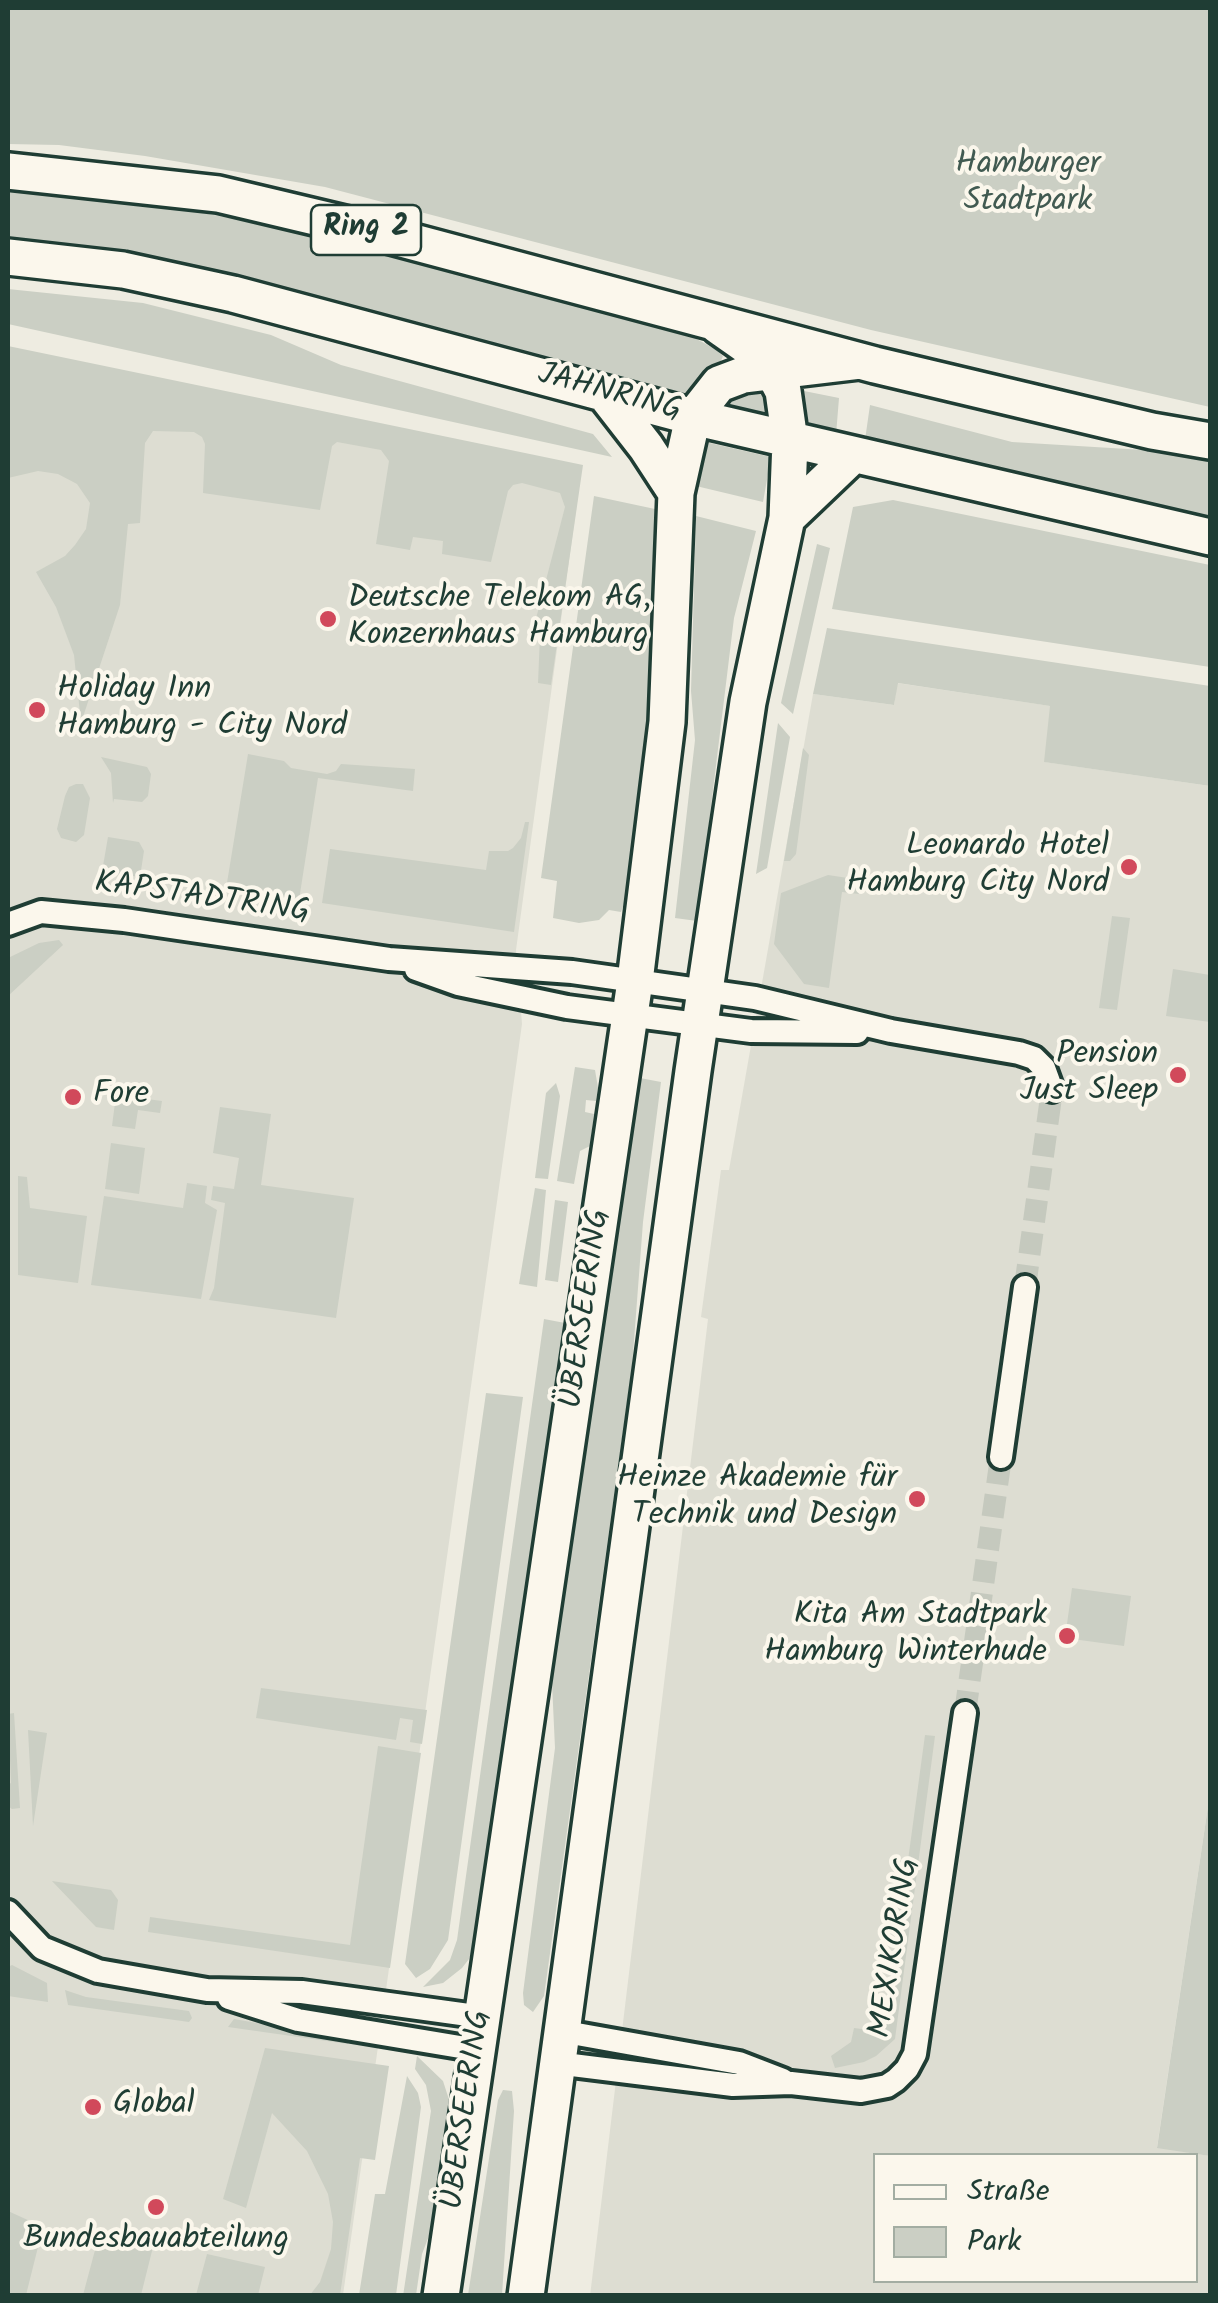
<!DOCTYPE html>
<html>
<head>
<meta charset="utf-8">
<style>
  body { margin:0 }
  #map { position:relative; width:1218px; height:2303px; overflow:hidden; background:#eeece1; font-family:Kalam,sans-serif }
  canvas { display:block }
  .frame { position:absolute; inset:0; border:10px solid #1f3d34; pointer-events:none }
  .legend { position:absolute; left:873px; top:2153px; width:325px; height:130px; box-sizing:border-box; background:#fbf7ec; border:2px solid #a3ada2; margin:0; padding:12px 18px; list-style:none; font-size:30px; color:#1f3d34 }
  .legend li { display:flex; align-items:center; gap:20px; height:50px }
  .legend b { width:50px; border:2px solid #a3ada2 }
</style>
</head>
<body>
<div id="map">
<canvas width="1218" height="2303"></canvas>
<div class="frame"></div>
<ul class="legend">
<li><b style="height:12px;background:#fbf7ec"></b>Straße</li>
<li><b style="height:28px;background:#cbcfc4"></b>Park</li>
</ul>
</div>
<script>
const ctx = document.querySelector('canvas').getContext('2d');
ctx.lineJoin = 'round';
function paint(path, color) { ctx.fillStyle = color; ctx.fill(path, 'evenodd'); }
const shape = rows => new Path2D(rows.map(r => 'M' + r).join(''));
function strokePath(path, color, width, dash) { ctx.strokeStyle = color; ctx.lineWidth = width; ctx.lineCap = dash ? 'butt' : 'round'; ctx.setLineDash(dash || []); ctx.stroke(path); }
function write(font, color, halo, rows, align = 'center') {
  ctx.font = font + ' Kalam,sans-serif'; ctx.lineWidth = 8; ctx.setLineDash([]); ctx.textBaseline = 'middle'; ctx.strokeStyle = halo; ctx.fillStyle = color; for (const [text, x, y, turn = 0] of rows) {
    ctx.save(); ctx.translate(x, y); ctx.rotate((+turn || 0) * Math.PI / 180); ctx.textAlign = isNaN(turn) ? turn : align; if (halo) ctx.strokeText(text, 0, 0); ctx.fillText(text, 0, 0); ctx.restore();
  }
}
paint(shape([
  [8,391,581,473,516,950,522,1024,343,2295,8,2296],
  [897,683,1051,706,1045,762,1210,786,1210,1793,1157,2147,1210,2156,1210,2295,590,2296,708,1319,701,1317,721,1170,729,1170,813,694,894,705],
  [876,2156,1196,2156,1196,2280,876,2280]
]), '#ddddd2');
paint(shape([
  [8,8,1210,8,1210,407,871,330,325,187,145,156,59,145,8,144],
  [8,191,187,210,293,230,691,336,717,350,723,356,720,363,700,376,687,396,222,272,83,245,8,238],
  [8,289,143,303,271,335,341,365,593,434,612,457,8,324],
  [8,346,583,465,551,685,538,683,540,636,532,634,565,507,560,493,522,483,513,485,508,491,491,562,442,554,443,541,413,537,410,550,376,544,389,461,381,450,337,442,332,446,320,510,203,493,205,444,202,437,194,432,153,431,145,443,140,523,128,524,120,605,81,723,74,655,56,607,36,572,65,556,75,545,86,529,90,503,77,484,58,474,38,471,8,478],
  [762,389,768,401,770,418,724,407,725,399],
  [804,391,839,398,836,435,809,427],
  [870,405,1012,442,1177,452,1210,459,1210,516,865,440],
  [701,441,771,457,763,502,696,486],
  [594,496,655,509,651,666,643,770,625,901,621,912,609,910,599,920,579,923,553,918,557,881,541,878],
  [893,500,1210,565,1210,667,832,609,853,507],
  [696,516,756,531,734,618,697,921,675,918,695,740,691,691],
  [817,544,830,548,793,714,781,703],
  [827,628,1210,686,1210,786,1044,762,1050,706,898,683,894,705,813,694],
  [778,723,790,737,767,868,756,874],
  [803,748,809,755,796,854,790,861,784,861],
  [248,754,284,761,291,768,327,774,336,771,341,764,415,769,413,791,318,778,299,900,226,889],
  [101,757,147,767,151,774,148,796,142,802,114,799,113,803,111,773],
  [76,784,83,784,90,798,84,835,76,842,61,838,57,829,65,796,69,787],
  [525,822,529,822,514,932,322,903,330,849,486,870,489,851,508,851,513,848,521,838],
  [108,837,139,842,144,851,140,877,102,872],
  [828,875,861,880,859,894,842,892,829,988,804,984,774,944,781,893],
  [1112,916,1130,918,1117,1010,1099,1008],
  [59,940,63,945,8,996,8,958,39,943],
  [1173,969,1210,975,1210,1022,1166,1016],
  [575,1067,595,1070,598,1088,596,1101,586,1100,585,1112,594,1114,590,1146,580,1151,574,1184,557,1181],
  [640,1078,661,1082,643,1222,632,1367,544,1996,533,2012,524,2005,523,1993,555,1748,552,1683],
  [556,1083,560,1096,548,1179,535,1178,546,1093],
  [116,1095,162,1101,160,1113,138,1110,135,1129,112,1126],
  [220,1107,271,1114,261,1185,354,1198,336,1318,209,1300,214,1288,225,1203,211,1200,213,1186,234,1189,239,1158,213,1153],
  [111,1143,145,1148,139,1194,105,1189],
  [18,1176,27,1177,30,1208,87,1216,78,1283,18,1275],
  [187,1183,207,1186,205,1203,217,1210,201,1299,91,1285,104,1196,183,1208],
  [535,1188,546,1190,537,1287,519,1284],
  [555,1200,568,1202,558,1282,545,1280],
  [544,1319,565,1323,479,1933,469,1959,462,1968,443,1983,423,1987,450,1960,457,1940],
  [486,1393,523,1397,448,1940,430,1969,416,1978,405,1964],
  [1072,1588,1131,1596,1124,1646,1065,1638],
  [261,1688,427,1710,422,1744,410,1742,413,1720,400,1718,396,1740,256,1718],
  [14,1713,20,1808,12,1809,8,1806,8,1785,11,1783,8,1714],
  [28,1730,47,1733,33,1826],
  [925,1735,935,1736,895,2039,876,2056,864,2062,835,2068,831,2056,851,2042,854,2028,869,2030,872,2014,887,2015],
  [378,1746,421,1753,390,1968,148,1932,150,1917,350,1945],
  [1210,1793,1210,2156,1157,2148],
  [52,1881,111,1890,118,1900,114,1930,96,1927],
  [12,1965,47,1983,48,2002,8,1996,8,1967],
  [65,1990,86,1997,189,2011,192,2018,189,2022,68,2005],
  [234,2019,348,2039,348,2044,228,2027],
  [265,2048,389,2066,375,2160,360,2158,340,2295,310,2295,320,2282,331,2249,333,2222,328,2194,307,2151,272,2113,246,2208,223,2199],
  [417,2056,443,2081,453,2112,435,2220,422,2254,416,2295,403,2296,431,2111,426,2085,415,2069],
  [407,2076,418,2093,421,2107,396,2295,359,2295,375,2194,385,2194],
  [503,2090,512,2091,514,2111,502,2295,468,2295,498,2100],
  [8,2211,43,2227,26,2295,8,2295],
  [98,2239,154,2243,141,2295,83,2295],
  [207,2254,265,2267,258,2295,196,2295]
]), '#cbcfc4');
strokePath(shape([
  [1025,1287,1052,1090],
  [965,1713,1001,1457]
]), '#c5c9be', 22, [22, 11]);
const minor = shape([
  [8,924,41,912,124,920,389,959,572,972,755,998,891,1031,1019,1053,1034,1058,1044,1068,1052,1090],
  [416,969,458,984,567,1007,751,1031,857,1032],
  [1001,1457,1025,1287],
  [8,1912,42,1948,98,1971,207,1990,302,1992,483,2017],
  [229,1998,298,2020,478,2050],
  [560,2031,739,2063,783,2080],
  [556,2063,733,2085,791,2083,861,2091,887,2086,896,2080,907,2069,915,2054,965,1713]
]);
const primary = shape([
  [8,171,218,194,357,227,875,365,1152,431,1210,441],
  [8,257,123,270,233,294,693,417,1210,537],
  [604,393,646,447,676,493],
  [787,518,852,456],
  [441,2296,635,981,667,722,676,493,693,417,719,384,743,375,860,361],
  [526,2296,693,1071,748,702,787,518,790,441,783,391,773,372,755,352,718,326]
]);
strokePath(minor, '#1f3d34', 30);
strokePath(primary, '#1f3d34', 42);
strokePath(minor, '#fbf7ec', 22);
strokePath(primary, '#fbf7ec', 35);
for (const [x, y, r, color] of [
  [328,619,10,"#d1495b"],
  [37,710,10,"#d1495b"],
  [1129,867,10,"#d1495b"],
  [1178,1075,10,"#d1495b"],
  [73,1097,10,"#d1495b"],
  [917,1499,10,"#d1495b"],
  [1067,1636,10,"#d1495b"],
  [93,2107,10,"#d1495b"],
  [156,2207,10,"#d1495b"]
]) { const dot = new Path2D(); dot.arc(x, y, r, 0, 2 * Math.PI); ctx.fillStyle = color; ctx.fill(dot); strokePath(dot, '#fbf7ec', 4); }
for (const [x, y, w] of [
  [366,230,110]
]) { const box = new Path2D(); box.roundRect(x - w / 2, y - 25, w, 50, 8); ctx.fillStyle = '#fbf7ec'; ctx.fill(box); strokePath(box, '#1f3d34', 2.5); }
write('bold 30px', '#1f3d34', null, [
  ["Ring 2",366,230]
]);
write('32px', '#415a51', '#fbf7ec', [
  ["Hamburger",1028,167],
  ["Stadtpark",1028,204]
]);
write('32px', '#1f3d34', '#fbf7ec', [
  ["JAHNRING",609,395,15],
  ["KAPSTADTRING",202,900,8],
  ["ÜBERSEERING",588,1309,-82],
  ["MEXIKORING",897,1948,-81],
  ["ÜBERSEERING",469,2110,-82]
]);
write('32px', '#1f3d34', '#fbf7ec', [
  ["Deutsche Telekom AG,",348,601],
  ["Konzernhaus Hamburg",348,638],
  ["Holiday Inn",57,692],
  ["Hamburg - City Nord",57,729],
  ["Leonardo Hotel",1109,849,"right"],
  ["Hamburg City Nord",1109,886,"right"],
  ["Pension",1158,1057,"right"],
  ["Just Sleep",1158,1094,"right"],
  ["Fore",93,1097],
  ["Heinze Akademie für",897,1481,"right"],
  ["Technik und Design",897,1518,"right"],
  ["Kita Am Stadtpark",1047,1618,"right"],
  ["Hamburg Winterhude",1047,1655,"right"],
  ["Global",113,2107],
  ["Bundesbauabteilung",156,2242,"center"]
], 'left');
</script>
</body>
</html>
